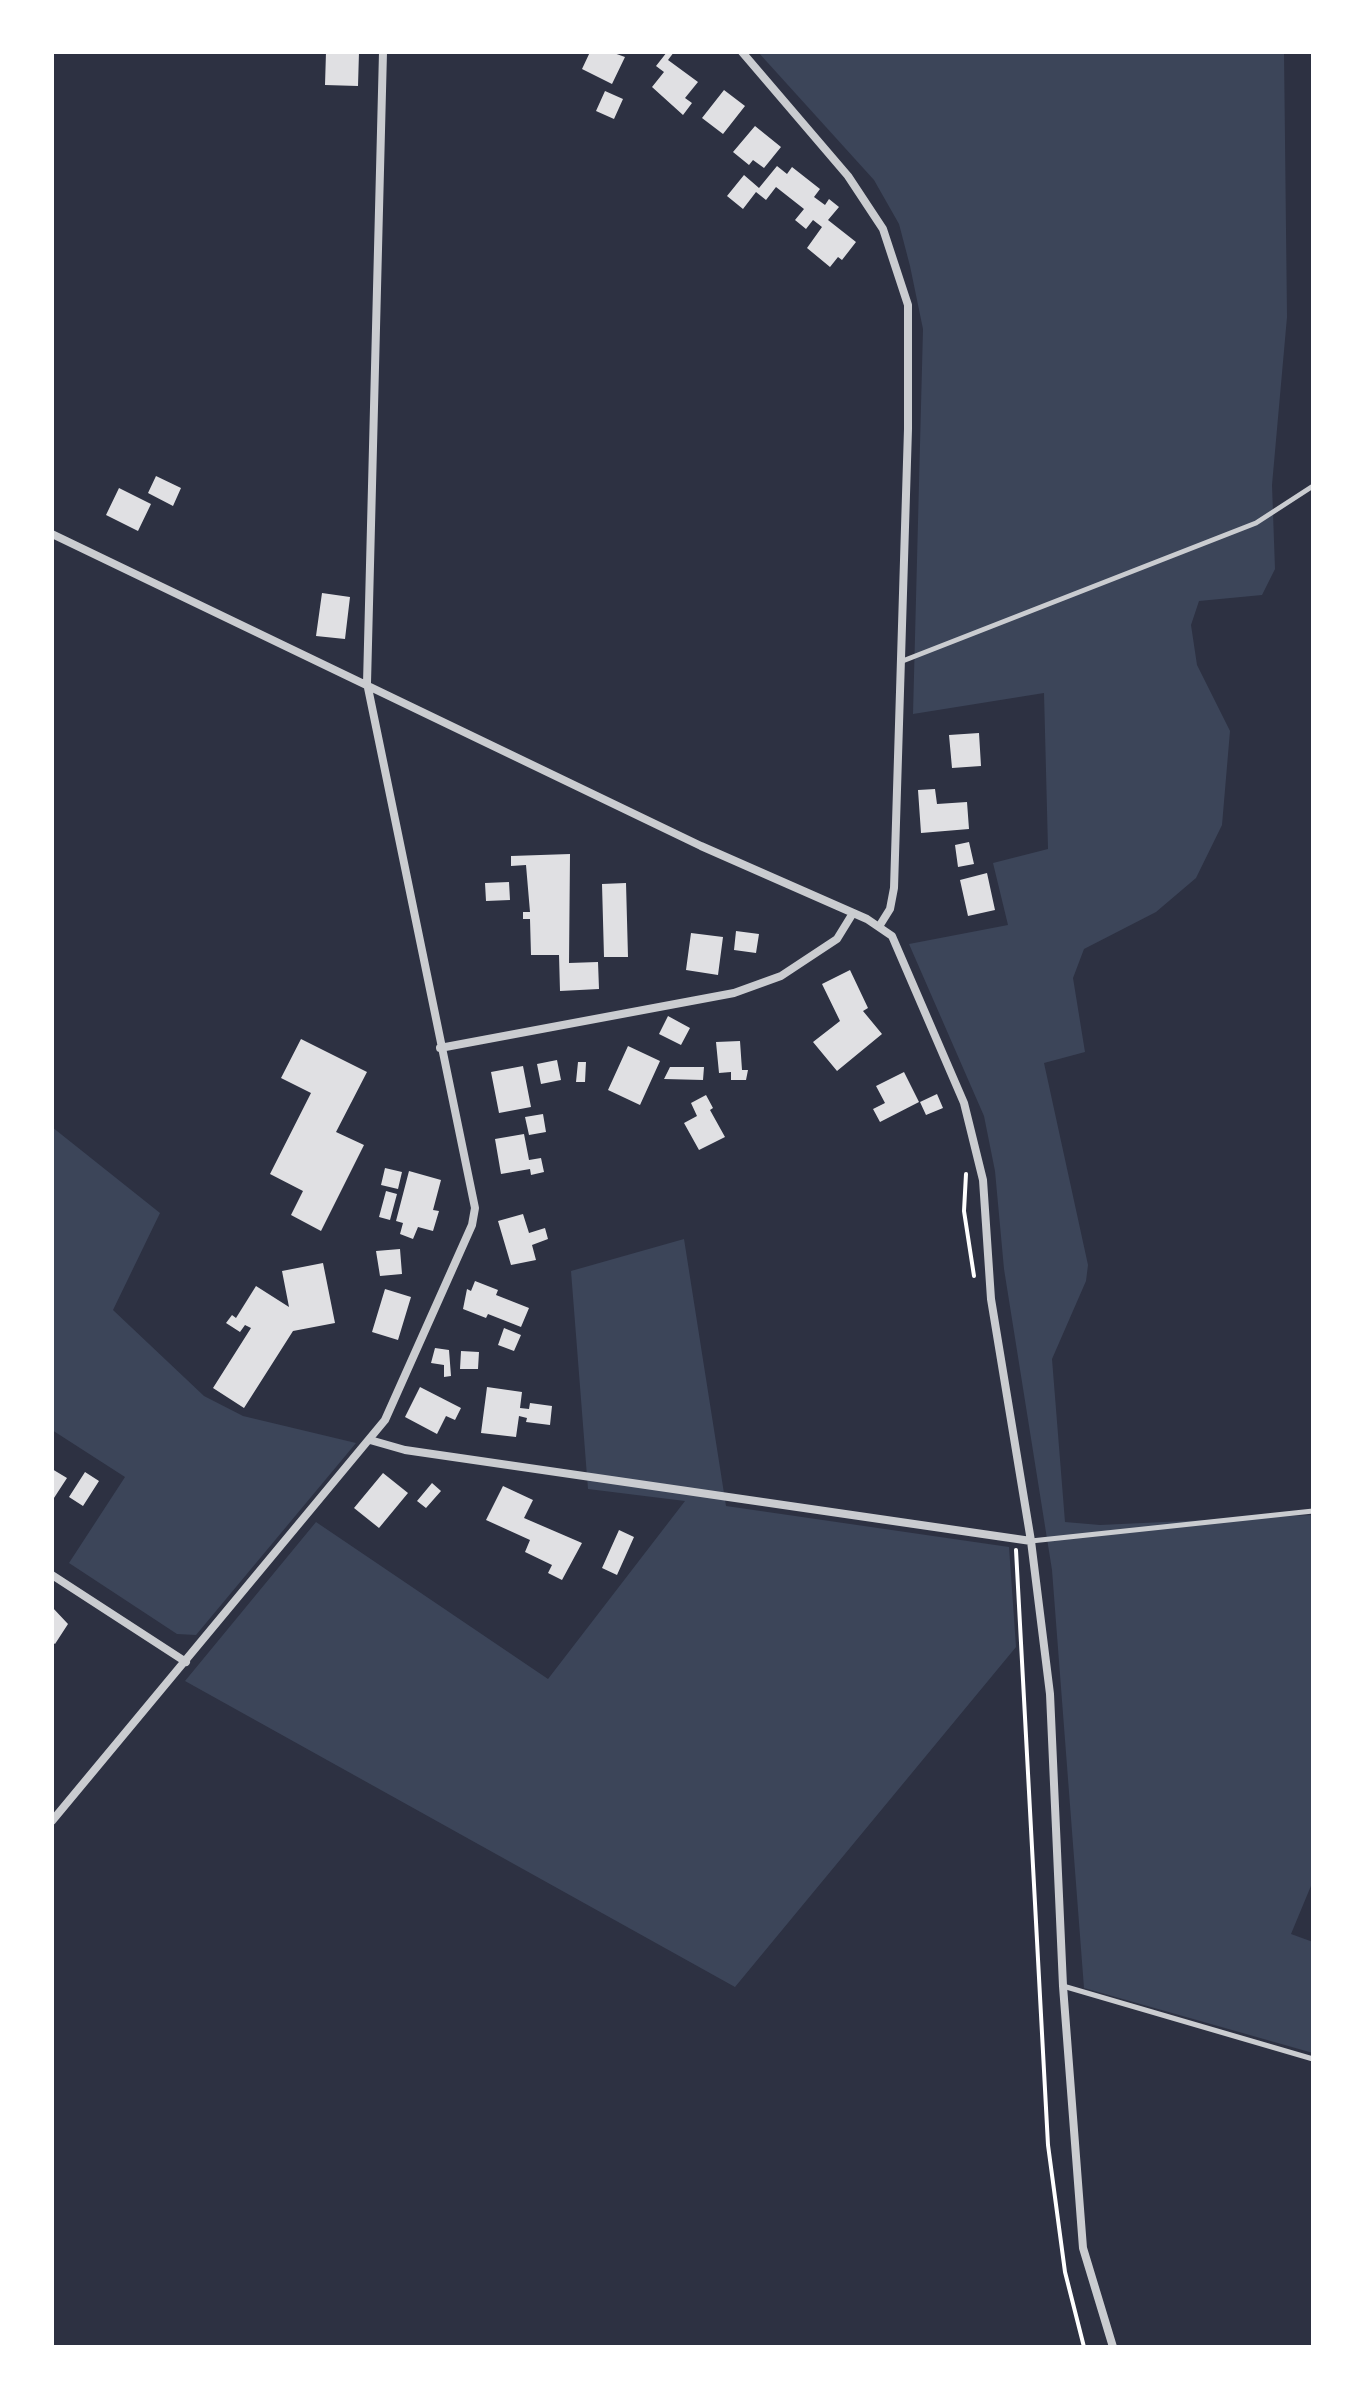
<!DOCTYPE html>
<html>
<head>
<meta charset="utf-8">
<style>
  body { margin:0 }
  #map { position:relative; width:1365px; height:2399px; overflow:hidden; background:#2d3142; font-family:"Space Grotesk",sans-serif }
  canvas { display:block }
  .frame { position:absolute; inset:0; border:54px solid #fff; pointer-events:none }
</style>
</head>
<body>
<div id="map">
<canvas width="1365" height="2399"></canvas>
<div class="frame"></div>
</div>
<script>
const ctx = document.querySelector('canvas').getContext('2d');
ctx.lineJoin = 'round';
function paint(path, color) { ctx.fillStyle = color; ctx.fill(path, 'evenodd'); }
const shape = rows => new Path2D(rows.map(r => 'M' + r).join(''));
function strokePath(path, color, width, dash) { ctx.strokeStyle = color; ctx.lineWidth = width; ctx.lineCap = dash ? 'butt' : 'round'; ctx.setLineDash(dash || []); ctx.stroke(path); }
paint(shape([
  [758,52,1284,52,1287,317,1272,485,1275,569,1262,595,1199,601,1191,625,1197,665,1230,731,1222,825,1196,878,1156,912,1084,949,1073,978,1085,1052,1044,1063,1088,1265,1086,1281,1052,1359,1065,1522,1100,1525,1313,1515,1313,1881,1291,1934,1313,1942,1313,2053,1084,1988,1052,1570,1004,1269,995,1171,984,1116,909,944,1008,925,993,863,1048,849,1044,693,913,714,923,329,910,266,899,224,874,180],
  [52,1127,160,1213,113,1310,204,1396,243,1416,356,1443,196,1635,177,1634,69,1563,125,1477,52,1430],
  [684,1239,726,1506,1009,1547,1016,1647,735,1987,185,1681,316,1522,548,1679,685,1501,588,1489,571,1271]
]), '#3c4559');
paint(shape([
  [326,52,359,52,358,86,325,85],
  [590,52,611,52,625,57,612,84,582,69],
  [667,52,674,52,668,60,698,82,685,98,692,103,683,115,652,87,664,72,656,66],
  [724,90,745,106,723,134,702,118],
  [605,91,623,99,614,119,596,111],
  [755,126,781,147,764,168,753,160,749,165,733,152],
  [777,166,787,174,792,167,820,189,814,197,825,205,829,199,839,207,828,220,856,242,842,260,838,257,830,267,807,248,822,227,813,220,806,229,795,220,804,209,776,187,766,200,756,192,743,209,727,196,744,175,759,188],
  [156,476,181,488,173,506,148,493],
  [119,488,151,504,138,531,106,515],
  [322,593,350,597,345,639,316,636],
  [979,733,981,766,952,768,949,735],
  [935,789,937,804,967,802,969,829,921,833,918,790],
  [969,842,974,864,958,867,955,845],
  [570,854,569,963,598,962,599,989,560,991,559,955,531,955,530,919,523,919,523,912,530,912,526,865,511,866,511,856],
  [987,873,995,910,968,916,960,880],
  [509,882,510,900,486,901,485,883],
  [626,883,628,957,604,957,602,884],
  [736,931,759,934,756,953,734,950],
  [691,933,723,937,718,975,686,970],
  [850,970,868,1008,863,1011,882,1034,837,1071,813,1042,840,1021,822,984],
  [668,1016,690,1028,681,1045,659,1034],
  [301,1039,367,1072,336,1132,364,1145,321,1231,291,1215,303,1191,270,1174,311,1093,281,1078],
  [740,1041,742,1070,748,1070,746,1080,731,1080,731,1072,719,1073,716,1042],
  [628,1046,660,1061,640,1105,608,1090],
  [557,1060,561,1080,541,1084,537,1064],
  [578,1062,586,1062,585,1082,576,1082],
  [523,1066,531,1107,499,1113,491,1072],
  [670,1067,704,1067,703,1080,664,1079],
  [904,1072,919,1102,880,1122,873,1109,885,1103,876,1086],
  [937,1094,943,1108,926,1115,920,1102],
  [706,1095,713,1108,710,1110,725,1137,699,1150,684,1123,697,1116,691,1103],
  [543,1114,546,1132,529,1135,525,1117],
  [524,1134,529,1160,541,1158,544,1172,531,1175,530,1169,501,1174,495,1139],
  [385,1168,402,1172,398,1189,381,1185],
  [409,1171,441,1180,433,1210,439,1211,433,1231,418,1227,413,1239,400,1234,403,1223,396,1221],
  [386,1191,397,1194,390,1220,379,1217],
  [523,1214,529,1233,545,1228,548,1239,532,1245,536,1260,511,1265,498,1221],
  [400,1249,402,1274,380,1276,376,1251],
  [323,1263,335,1323,293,1331,244,1408,213,1388,251,1328,245,1325,240,1332,226,1323,232,1315,236,1318,256,1286,289,1307,282,1271],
  [475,1281,498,1290,496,1295,529,1308,521,1327,488,1314,486,1318,463,1309,467,1289,471,1291],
  [385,1289,411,1297,398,1340,372,1332],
  [504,1328,521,1335,514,1351,498,1345],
  [435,1348,449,1350,451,1376,444,1377,444,1365,431,1363],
  [461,1351,479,1352,478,1369,460,1369],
  [420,1387,461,1408,455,1420,446,1416,437,1434,405,1417],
  [487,1387,522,1392,520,1408,529,1409,530,1403,552,1406,550,1425,526,1422,527,1418,519,1416,516,1437,481,1433],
  [52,1469,67,1478,52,1501],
  [85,1472,99,1481,83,1506,69,1497],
  [383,1473,408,1493,379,1528,354,1508],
  [432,1483,441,1491,426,1508,417,1501],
  [503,1486,533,1500,524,1518,582,1543,562,1580,548,1573,552,1565,525,1552,530,1540,486,1520],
  [619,1530,634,1537,617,1575,602,1568],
  [52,1607,68,1624,55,1644,52,1642]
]), '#e0e0e3');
strokePath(shape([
  [966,1174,964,1211,974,1276],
  [1016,1550,1048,2145,1065,2272,1084,2347]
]), '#fff', 4);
strokePath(shape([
  [900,662,1256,523,1313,486],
  [1031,1541,1313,1511],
  [1063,1986,1313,2059]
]), '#caccd0', 5);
strokePath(shape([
  [742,52,848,176,883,229,908,305,908,429,894,888,890,909,880,925],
  [52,534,701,846,867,919,892,936,964,1103,983,1180,991,1299,1031,1541,1050,1694,1063,1986,1083,2248,1113,2347],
  [440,1048,734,993,781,976,837,939,853,913],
  [370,1440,405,1450,1031,1541],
  [52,1575,186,1662],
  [52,1821,385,1420,472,1225,475,1208,367,683,383,52]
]), '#caccd0', 8);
</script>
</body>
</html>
